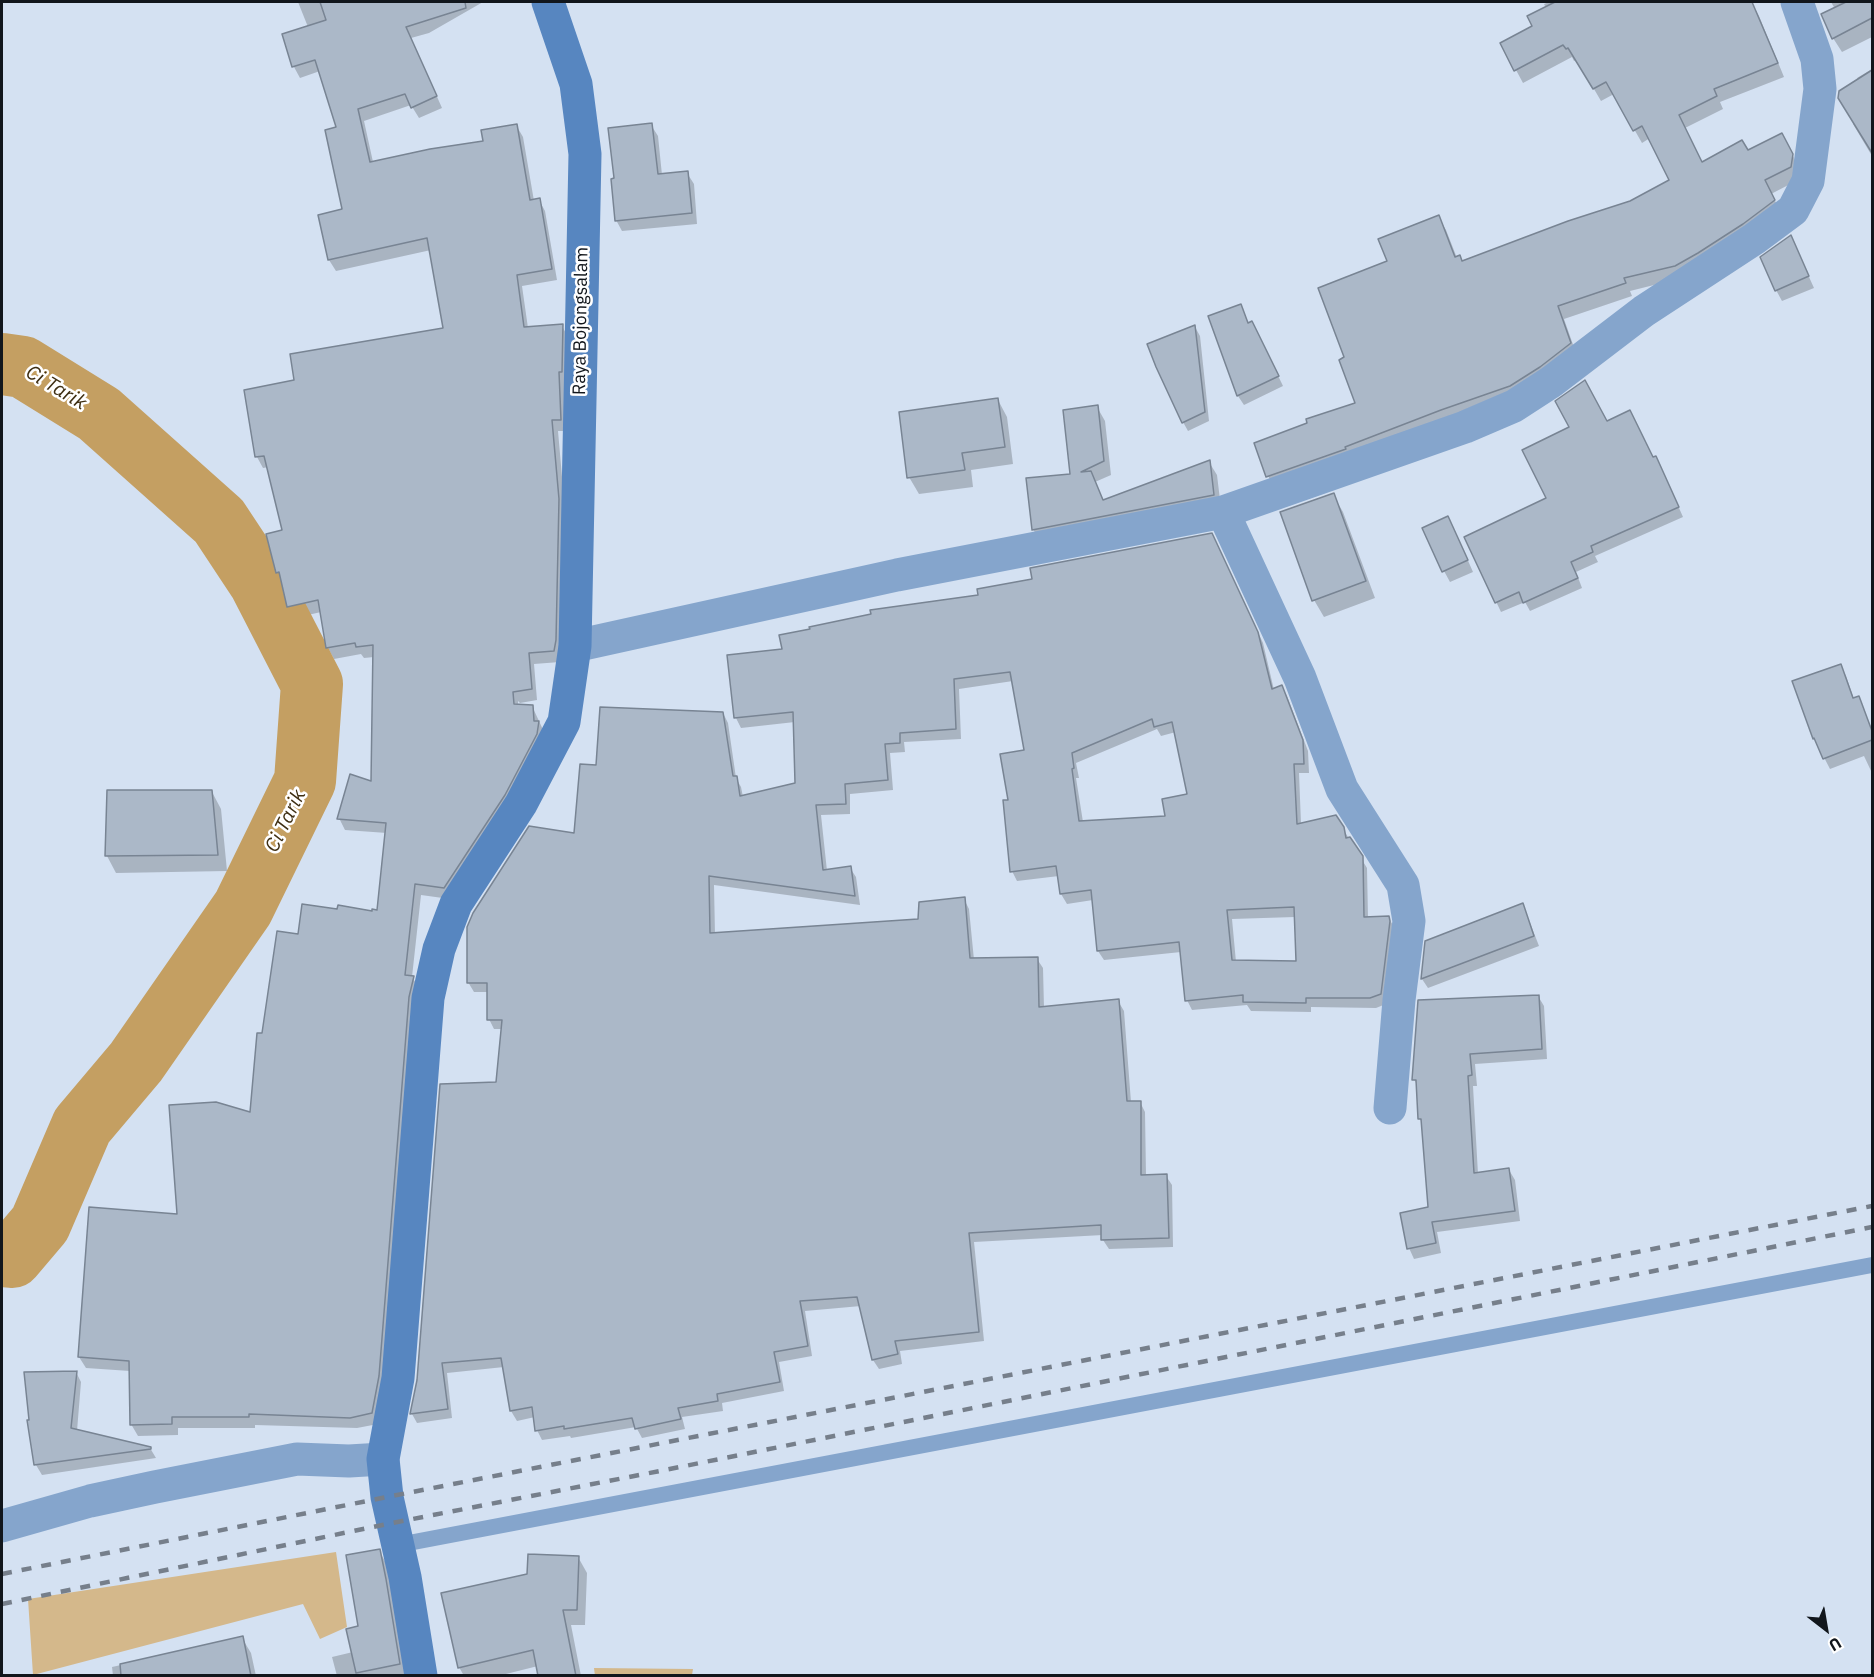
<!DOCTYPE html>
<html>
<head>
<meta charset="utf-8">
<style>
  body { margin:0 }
  #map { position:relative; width:1874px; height:1677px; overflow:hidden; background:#d4e1f2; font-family:"IBM Plex Sans",sans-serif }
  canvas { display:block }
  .frame { position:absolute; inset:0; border:3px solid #11161c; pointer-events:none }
  .north { position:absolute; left:1796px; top:1599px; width:60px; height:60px; -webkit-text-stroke:4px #fff; paint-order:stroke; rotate:149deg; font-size:16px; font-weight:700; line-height:24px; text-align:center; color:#11161c }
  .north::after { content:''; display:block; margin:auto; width:21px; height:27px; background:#11161c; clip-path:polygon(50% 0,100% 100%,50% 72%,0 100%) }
</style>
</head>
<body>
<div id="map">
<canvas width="1874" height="1677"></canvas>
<div class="frame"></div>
<div class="north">U</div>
</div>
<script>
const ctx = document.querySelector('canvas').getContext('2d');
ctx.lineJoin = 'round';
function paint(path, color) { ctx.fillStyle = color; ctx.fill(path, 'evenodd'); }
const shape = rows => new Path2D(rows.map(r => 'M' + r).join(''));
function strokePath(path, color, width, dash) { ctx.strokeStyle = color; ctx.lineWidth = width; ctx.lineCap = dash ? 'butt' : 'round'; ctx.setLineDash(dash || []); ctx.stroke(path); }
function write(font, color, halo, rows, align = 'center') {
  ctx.font = font + ' "IBM Plex Sans",sans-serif'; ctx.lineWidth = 5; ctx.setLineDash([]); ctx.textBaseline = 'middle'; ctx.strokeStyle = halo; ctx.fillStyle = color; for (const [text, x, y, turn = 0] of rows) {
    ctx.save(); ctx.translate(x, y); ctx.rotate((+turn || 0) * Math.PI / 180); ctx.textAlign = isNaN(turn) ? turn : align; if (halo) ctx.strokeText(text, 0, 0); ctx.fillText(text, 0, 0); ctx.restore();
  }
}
paint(shape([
  [336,1552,347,1627,320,1639,303,1604,33,1675,28,1599],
  [594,1668,693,1669,692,1675,595,1676]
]), '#d4b88b');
paint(shape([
  [298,2,483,2,429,33,411,38,442,108,419,118,411,105,364,121,373,162,485,143,516,125,523,137,534,201,539,200,545,211,557,280,522,286,528,328,562,326,568,337,566,431,558,431,565,511,560,662,534,664,537,700,520,703,518,701,518,704,514,704,532,706,545,734,450,899,421,895,412,977,419,988,378,1424,357,1428,255,1425,255,1428,178,1428,178,1435,138,1436,131,1424,130,1371,86,1368,79,1357,252,1114,263,1035,300,936,378,912,387,833,345,830,339,818,373,783,374,657,364,658,361,654,334,659,328,648,321,612,295,618,289,607,283,583,277,572,284,531,269,467,263,468,257,457,296,381,445,329,431,250,336,271,329,260,344,210,338,129,320,71,300,78,294,67,283,35,308,27],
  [1549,2,1682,2,1695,27,1752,3,1759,16,1784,77,1720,102,1723,109,1685,128,1702,164,1747,152,1789,148,1799,168,1798,180,1771,194,1782,213,1682,278,1630,291,1632,296,1564,319,1577,356,1547,379,1275,489,1268,476,1357,404,1346,358,1388,262,1438,217,1446,230,1457,258,1463,262,1630,202,1671,181,1650,138,1642,143,1614,94,1601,101,1577,60,1574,61,1572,57,1523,83,1516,70,1534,27,1546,8,1544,4],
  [1831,2,1872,2,1872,37,1842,52,1833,38,1835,9],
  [1872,69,1872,156,1853,124,1854,123,1859,80,1857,78],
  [651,125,658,136,662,175,687,173,694,184,697,224,622,231,616,220],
  [1791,237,1814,288,1782,301,1776,290],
  [1240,306,1249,324,1257,332,1283,386,1244,405,1238,396,1210,317],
  [1195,327,1200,336,1209,421,1188,431,1183,422],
  [998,400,1007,417,1013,464,971,470,973,487,919,494,909,477],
  [1097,407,1105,421,1111,475,1095,482,1104,501,1209,462,1217,475,1221,508,1041,543,1033,529,1072,475],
  [1606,423,1653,459,1661,467,1683,517,1595,556,1598,562,1576,572,1582,588,1530,611,1525,602,1501,612,1466,538,1548,499],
  [1333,495,1343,512,1375,598,1324,617,1314,600,1282,513],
  [1454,529,1473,572,1450,582,1444,571],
  [1217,545,1263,643,1274,690,1282,687,1287,696,1308,751,1309,773,1299,773,1301,824,1335,816,1367,868,1368,918,1388,917,1394,927,1386,1004,1376,1008,1311,1007,1311,1012,1251,1011,1247,1005,1192,1010,1187,1000,1181,952,1104,960,1098,951,1093,900,1067,904,1061,894,1059,876,1017,881,1012,871,1010,801,1026,751,1013,681,959,689,961,739,904,742,905,752,890,753,893,790,850,794,850,814,821,815,827,871,850,868,856,877,860,905,714,885,715,935,919,921,964,899,969,909,974,960,1037,959,1043,968,1044,1008,1118,1001,1124,1011,1131,1102,1140,1102,1145,1112,1146,1176,1166,1176,1172,1185,1173,1247,1109,1249,1103,1240,1103,1235,974,1242,984,1341,900,1351,902,1364,879,1369,873,1360,861,1306,805,1311,812,1356,779,1362,784,1391,722,1403,723,1411,682,1417,685,1429,642,1438,636,1427,571,1438,570,1436,542,1440,537,1430,535,1417,517,1421,511,1411,504,1367,447,1373,452,1418,417,1423,412,1414,497,1084,503,1029,494,1029,489,1019,489,992,474,992,468,982,575,835,598,767,723,713,728,723,736,778,741,787,743,797,797,784,795,722,741,728,736,718,729,656,784,650,979,597],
  [1157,729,1161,736,1176,732,1189,795,1167,817,1083,822,1076,778,1079,778,1076,763],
  [1295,917,1297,962,1236,962,1232,919],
  [1840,665,1846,676,1854,699,1858,698,1872,729,1872,773,1864,756,1830,769,1814,738,1794,682],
  [212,792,221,809,227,871,116,873,107,856],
  [1522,905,1527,915,1539,946,1428,988,1422,979,1427,942],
  [1538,996,1544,1006,1547,1059,1475,1064,1477,1086,1473,1086,1478,1174,1509,1170,1515,1180,1520,1221,1437,1232,1441,1253,1414,1259,1409,1248,1430,1208,1423,1125,1420,1119,1418,1087,1414,1079],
  [76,1372,81,1382,77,1431,150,1448,156,1458,42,1475,36,1465,29,1422],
  [379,1551,388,1566,407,1676,337,1676,332,1657,353,1652],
  [578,1557,587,1573,585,1625,571,1625,581,1676,540,1676,538,1666,498,1676,464,1676,459,1667,529,1575],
  [242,1638,251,1653,256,1676,113,1676,112,1667]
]), '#0003');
strokePath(shape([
  [2,364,23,367,99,414,219,521,260,583,312,684,305,781,243,908,136,1062,82,1126,40,1224,12,1257,2,1256]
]), '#c49f62', 62);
const building = shape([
  [320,2,465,2,466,8,406,27,437,96,411,108,405,94,358,109,370,162,430,149,483,141,481,130,517,124,530,200,540,198,552,269,517,275,524,327,563,324,562,372,559,372,561,420,552,420,559,499,556,640,554,651,529,653,532,689,513,692,514,704,533,705,534,721,539,721,537,734,505,795,444,888,415,884,405,975,414,976,409,997,379,1376,372,1413,350,1418,249,1414,249,1417,172,1417,172,1424,130,1425,129,1361,78,1357,89,1207,177,1214,169,1105,216,1102,250,1112,257,1033,262,1033,277,931,298,934,302,904,337,909,338,905,372,911,372,909,377,910,386,823,337,819,350,774,371,781,373,645,356,647,355,643,326,648,318,600,287,607,279,572,276,573,266,534,282,530,264,456,255,457,244,390,294,380,290,354,443,328,427,238,328,260,318,215,342,209,325,130,336,127,315,60,292,67,282,34,326,20,320,2],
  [1555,2,1752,2,1778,63,1714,89,1717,96,1679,115,1702,162,1742,140,1748,150,1782,133,1793,154,1791,167,1765,180,1775,200,1743,224,1698,253,1675,266,1624,278,1626,283,1558,306,1571,343,1540,367,1510,386,1441,410,1345,447,1346,449,1266,477,1254,443,1307,423,1306,419,1355,403,1339,360,1344,357,1318,288,1387,261,1378,239,1439,215,1455,257,1460,255,1462,261,1568,221,1630,201,1669,180,1642,126,1633,131,1606,82,1593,89,1568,48,1566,49,1563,45,1514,71,1500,43,1532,26,1527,16,1555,2],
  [1846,2,1872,2,1872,18,1832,39,1821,14,1846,2],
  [1872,70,1872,153,1838,98,1839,91,1872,70],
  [652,123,658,174,688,171,692,213,615,221,611,179,614,178,608,128,652,123],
  [1791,235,1809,276,1775,291,1760,257,1791,235],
  [1241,304,1248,323,1252,321,1279,376,1237,396,1208,316,1241,304],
  [1195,325,1205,412,1182,423,1156,367,1147,344,1195,325],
  [1585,380,1607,421,1630,410,1653,457,1656,456,1679,507,1591,546,1593,552,1571,562,1578,578,1523,603,1519,592,1495,603,1464,537,1546,498,1522,450,1569,427,1555,401,1585,380],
  [998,398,1005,447,962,453,965,470,907,478,899,412,998,398],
  [1098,405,1104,461,1081,472,1091,471,1103,500,1210,460,1214,495,1032,530,1026,478,1070,474,1063,410,1098,405],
  [1334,493,1366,581,1312,601,1280,512,1334,493],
  [1448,516,1468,560,1442,572,1422,528,1448,516],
  [1212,533,1258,632,1272,689,1282,685,1303,740,1304,764,1294,764,1297,824,1336,815,1344,827,1346,838,1350,837,1363,856,1364,917,1389,916,1390,921,1381,994,1370,998,1306,998,1306,1003,1243,1002,1243,995,1185,1001,1179,942,1097,951,1091,890,1060,894,1056,866,1010,872,1003,800,1008,800,1000,754,1024,750,1010,672,954,679,956,729,900,733,900,743,885,744,888,780,845,784,846,804,816,805,823,870,851,866,855,896,709,876,710,933,918,919,919,902,965,897,970,958,1038,957,1039,1007,1119,999,1127,1101,1141,1101,1141,1175,1167,1174,1169,1238,1101,1240,1101,1225,969,1233,979,1332,895,1341,898,1354,872,1360,857,1297,800,1301,808,1346,774,1352,780,1382,717,1394,718,1401,678,1408,681,1419,635,1429,632,1418,564,1429,564,1426,535,1431,532,1407,510,1411,501,1358,442,1363,448,1409,410,1414,417,1380,440,1084,496,1082,502,1020,487,1020,487,983,467,983,467,927,473,913,529,826,574,833,580,764,596,765,600,707,723,712,733,776,737,776,740,796,795,783,793,712,734,718,727,655,782,649,779,635,810,629,809,627,871,614,870,610,978,595,977,589,1032,579,1030,568,1212,533],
  [1152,719,1154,727,1172,722,1187,794,1162,799,1165,816,1079,821,1072,769,1074,768,1072,753,1152,719],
  [1294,907,1296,961,1232,960,1227,910,1294,907],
  [1841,664,1853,698,1859,696,1872,731,1872,740,1823,759,1814,738,1813,739,1792,681,1841,664],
  [107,790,212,790,218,855,105,856,107,790],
  [1523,903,1534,936,1421,979,1425,941,1523,903],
  [1539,995,1542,1049,1470,1054,1472,1075,1468,1076,1474,1173,1509,1168,1515,1211,1432,1222,1436,1243,1407,1249,1400,1213,1428,1207,1421,1119,1418,1119,1416,1080,1412,1080,1418,1000,1539,995],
  [77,1371,71,1428,151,1447,151,1449,34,1465,27,1420,29,1420,24,1372,77,1371],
  [380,1549,386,1579,400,1664,356,1673,346,1629,358,1626,346,1555,380,1549],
  [528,1554,579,1556,577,1610,563,1610,576,1676,538,1676,533,1650,458,1668,441,1593,527,1574,528,1554],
  [243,1636,251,1676,121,1676,120,1664,243,1636]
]);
paint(building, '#abb8c8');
strokePath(building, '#788493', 1.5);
strokePath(shape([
  [398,1545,1872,1265]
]), '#85a5cc', 16);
strokePath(shape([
  [1223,512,1300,678,1342,789,1403,885,1409,921,1399,1000,1390,1108],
  [575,646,897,575,1223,512,1465,427,1514,406,1551,382,1644,311,1754,239,1793,210,1808,181,1820,89,1817,59,1797,2],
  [2,1526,90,1501,155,1487,297,1459,349,1461,383,1459]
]), '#85a5cc', 33);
strokePath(shape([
  [421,1676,405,1577,387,1497,383,1459,398,1378,428,998,439,949,456,904,521,804,564,722,575,646,585,154,576,84,548,2]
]), '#5786c0', 33);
strokePath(shape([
  [2,1574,387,1497,1872,1206],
  [2,1604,392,1523,665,1470,1872,1227]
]), '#767f8b', 4.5, [10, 10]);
write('18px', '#11161c', '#fff', [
  ["Raya Bojongsalam",581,321,-89]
]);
write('italic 20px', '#3f2f13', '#fff', [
  ["Ci Tarik",56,388,31],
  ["Ci Tarik",286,821,-64]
]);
</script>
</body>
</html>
